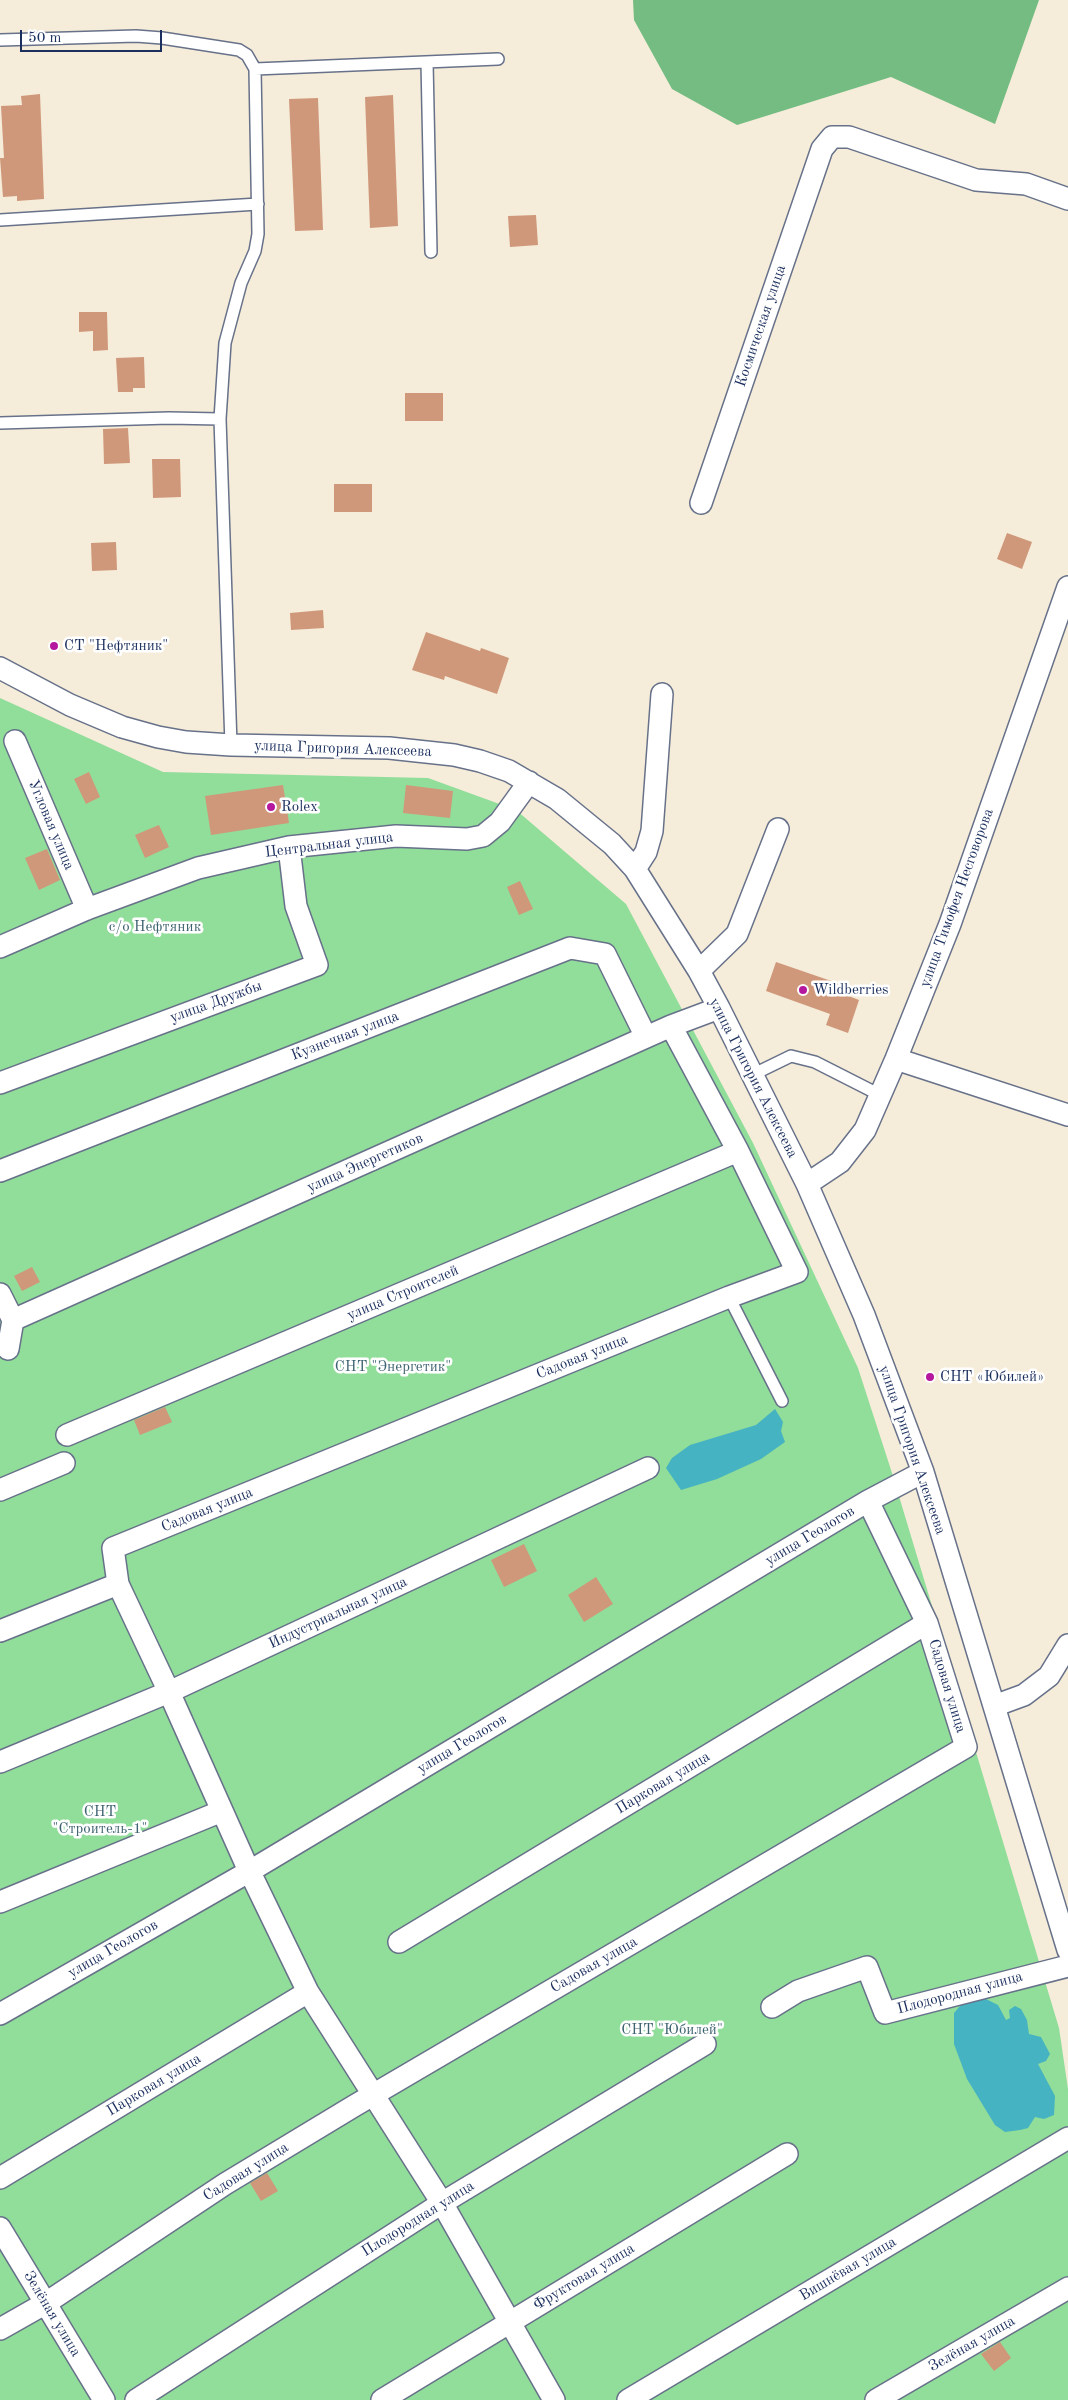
<!DOCTYPE html>
<html>
<head>
<meta charset="utf-8">
<style>
  body { margin:0 }
  #map { position:relative; width:1068px; height:2400px; overflow:hidden; background:#f5ecd9; font-family:"Old Standard TT",serif }
  canvas { display:block }
  .scale { position:absolute; left:20px; top:30px; width:142px; height:22px; box-sizing:border-box; border:2px solid #1b2f5e; border-top:0; padding-left:6px; font-size:15px; line-height:18px; white-space:nowrap; color:#1b2f5e; -webkit-text-stroke:4px #fff; paint-order:stroke }
</style>
</head>
<body>
<div id="map">
<canvas width="1068" height="2400"></canvas>
<div class="scale">50 m</div>
</div>
<script>
const ctx = document.querySelector('canvas').getContext('2d');
ctx.lineJoin = 'round';
function paint(path, color) { ctx.fillStyle = color; ctx.fill(path, 'evenodd'); }
const shape = rows => new Path2D(rows.map(r => 'M' + r).join(''));
function strokePath(path, color, width, dash) { ctx.strokeStyle = color; ctx.lineWidth = width; ctx.lineCap = dash ? 'butt' : 'round'; ctx.setLineDash(dash || []); ctx.stroke(path); }
function write(font, color, halo, rows, align = 'center') {
  ctx.font = font + ' "Old Standard TT",serif'; ctx.lineWidth = 5; ctx.setLineDash([]); ctx.textBaseline = 'middle'; ctx.strokeStyle = halo; ctx.fillStyle = color; for (const [text, x, y, turn = 0] of rows) {
    ctx.save(); ctx.translate(x, y); ctx.rotate((+turn || 0) * Math.PI / 180); ctx.textAlign = isNaN(turn) ? turn : align; if (halo) ctx.strokeText(text, 0, 0); ctx.fillText(text, 0, 0); ctx.restore();
  }
}
paint(shape([
  [0,698,163,772,428,778,516,810,626,904,753,1143,858,1368,892,1473,1059,2028,1068,2089,1068,2400,0,2400]
]), '#91dd9a');
paint(shape([
  [633,0,1039,0,995,124,891,77,737,125,672,89,634,20]
]), '#74bc82');
paint(shape([
  [775,1409,783,1422,781,1431,785,1442,761,1459,717,1479,681,1490,666,1468,672,1458,690,1445,756,1425],
  [974,1998,984,1998,998,2005,1006,2020,1010,2018,1009,2010,1015,2006,1021,2009,1027,2020,1029,2034,1041,2037,1050,2054,1046,2061,1038,2064,1055,2096,1054,2115,1044,2119,1035,2117,1028,2128,1020,2130,1005,2132,995,2125,967,2079,954,2044,954,2013,961,2005]
]), '#45b3c2');
paint(shape([
  [40,94,44,199,17,201,17,196,3,197,0,158,4,158,1,106,22,105,21,96],
  [393,95,398,226,370,228,365,97],
  [318,98,323,230,295,231,289,99],
  [536,215,538,245,510,247,508,216],
  [79,312,107,312,108,350,93,351,93,331,79,332],
  [144,357,145,388,133,388,133,392,118,392,116,358],
  [405,393,443,393,443,421,405,421],
  [128,428,130,463,104,464,103,429],
  [152,459,180,459,181,497,153,498],
  [334,484,372,484,372,512,334,512],
  [1007,533,1032,542,1022,569,997,559],
  [116,542,117,570,92,571,91,543],
  [323,610,324,628,291,630,290,613],
  [426,632,480,651,481,648,509,658,497,694,445,676,444,680,412,670],
  [89,772,100,797,86,804,74,779],
  [283,785,289,823,211,835,205,796],
  [406,785,453,791,450,818,403,813],
  [159,825,169,847,145,858,135,835],
  [47,849,60,880,39,890,25,858],
  [520,881,533,909,519,915,507,887],
  [776,962,840,984,838,992,859,1000,848,1033,826,1025,830,1014,766,991],
  [32,1267,40,1282,22,1291,14,1276],
  [165,1407,172,1422,140,1435,134,1420],
  [524,1544,537,1571,504,1587,491,1560],
  [596,1577,613,1604,584,1622,568,1595],
  [267,2173,278,2191,261,2201,250,2183],
  [1000,2342,1011,2358,994,2371,981,2354]
]), '#d0987a');
const lane = shape([
  [0,40,136,36,162,38,239,50,247,55,255,69,498,59],
  [427,62,431,252],
  [0,220,258,204],
  [0,423,169,418,220,419],
  [231,745,220,419,225,343,241,283,255,251,258,234,255,69],
  [752,1075,791,1056,815,1062,880,1095],
  [729,1297,782,1401]
]);
const street = shape([
  [701,503,822,149,832,137,849,137,976,180,1026,184,1068,199],
  [0,668,70,705,122,727,158,737,186,742,231,745,389,748,454,755,480,761,509,771,557,799,612,844,635,869,699,971,719,1008,807,1184,864,1315,923,1472,1068,1950],
  [15,741,87,909],
  [635,869,646,852,652,831,662,694],
  [0,947,87,909,198,868,289,847,396,836,467,839,483,836,500,822,529,782],
  [699,971,737,934,778,829],
  [896,1059,1068,1115],
  [0,1083,317,965,296,906,289,847],
  [0,1171,570,948,605,954,646,1037],
  [807,1184,840,1162,865,1130,896,1059,950,924,1068,587],
  [0,1294,13,1320,8,1349],
  [13,1320,671,1026,719,1008],
  [67,1435,738,1151],
  [648,1468,169,1692,118,1584,113,1548,729,1297,797,1272,738,1151,671,1026],
  [0,1490,64,1463],
  [0,1631,118,1584],
  [994,1706,1024,1695,1049,1676,1068,1645],
  [0,1762,169,1692,245,1862,308,1992,442,2203,554,2400],
  [0,1902,222,1811],
  [399,1942,927,1623],
  [772,2007,798,1991,867,1967,885,2013,1068,1966],
  [0,2014,250,1871,868,1501,923,1472],
  [0,2178,308,1992],
  [0,2228,104,2400],
  [0,2329,46,2303,225,2184,354,2106,966,1747,927,1623,868,1501],
  [136,2400,442,2203,705,2044],
  [382,2400,787,2154],
  [628,2400,1068,2138],
  [876,2400,1068,2288]
]);
strokePath(lane, '#677189', 14);
strokePath(street, '#677189', 24);
strokePath(lane, '#fff', 11);
strokePath(street, '#fff', 21);
for (const [x, y, r, color] of [
  [54,646,5,"#b5179e"],
  [271,807,5,"#b5179e"],
  [803,990,5,"#b5179e"],
  [930,1377,5,"#b5179e"]
]) { const dot = new Path2D(); dot.arc(x, y, r, 0, 2 * Math.PI); ctx.fillStyle = color; ctx.fill(dot); strokePath(dot, '#fff', 2); }
write('15px', '#1b2f5e', '#fff', [
  ["Космическая улица",761,326,-71],
  ["улица Григория Алексеева",343,749,2],
  ["Угловая улица",51,825,67],
  ["Центральная улица",329,845,-7],
  ["улица Тимофея Несговорова",957,898,-70],
  ["улица Дружбы",216,1002,-20],
  ["Кузнечная улица",345,1036,-21],
  ["улица Григория Алексеева",753,1078,63],
  ["улица Энергетиков",365,1163,-24],
  ["улица Строителей",403,1293,-23],
  ["Садовая улица",582,1357,-22],
  ["улица Григория Алексеева",912,1450,71],
  ["Садовая улица",207,1510,-22],
  ["улица Геологов",810,1536,-31],
  ["Индустриальная улица",338,1613,-25],
  ["Садовая улица",947,1686,73],
  ["улица Геологов",462,1744,-31],
  ["Парковая улица",663,1783,-31],
  ["улица Геологов",113,1949,-30],
  ["Садовая улица",594,1965,-30],
  ["Плодородная улица",960,1993,-15],
  ["Парковая улица",154,2085,-31],
  ["Садовая улица",246,2172,-32],
  ["Плодородная улица",418,2219,-32],
  ["Вишнёвая улица",848,2269,-31],
  ["Фруктовая улица",584,2277,-31],
  ["Зелёная улица",52,2314,59],
  ["Зелёная улица",972,2344,-30]
]);
write('15px', '#1b2f5e', '#fff', [
  ["СТ \"Нефтяник\"",64,646],
  ["Rolex",281,807],
  ["Wildberries",813,990],
  ["СНТ «Юбилей»",940,1377]
], 'left');
write('15px', '#3e6370', '#fff', [
  ["с/о Нефтяник",155,927],
  ["СНТ \"Энергетик\"",393,1367],
  ["СНТ",100,1812],
  ["\"Строитель-1\"",100,1829],
  ["СНТ \"Юбилей\"",672,2030]
]);
</script>
</body>
</html>
